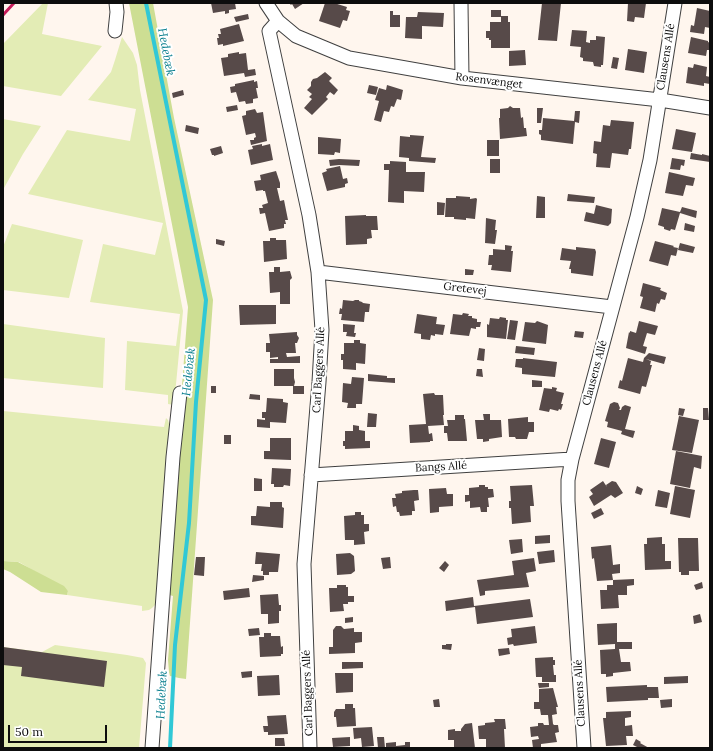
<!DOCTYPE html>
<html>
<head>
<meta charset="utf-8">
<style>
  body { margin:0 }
  #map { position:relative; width:713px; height:751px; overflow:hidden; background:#fff6ee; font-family:Lora,serif }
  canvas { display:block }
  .frame { position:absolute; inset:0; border:4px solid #0d0d0d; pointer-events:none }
  .scale { position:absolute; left:8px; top:725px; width:99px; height:18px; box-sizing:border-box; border:2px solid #0d0d0d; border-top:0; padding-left:5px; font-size:12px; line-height:14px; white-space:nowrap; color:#0d0d0d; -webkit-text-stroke:3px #fff; paint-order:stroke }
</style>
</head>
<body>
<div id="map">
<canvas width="713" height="751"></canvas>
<div class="frame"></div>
<div class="scale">50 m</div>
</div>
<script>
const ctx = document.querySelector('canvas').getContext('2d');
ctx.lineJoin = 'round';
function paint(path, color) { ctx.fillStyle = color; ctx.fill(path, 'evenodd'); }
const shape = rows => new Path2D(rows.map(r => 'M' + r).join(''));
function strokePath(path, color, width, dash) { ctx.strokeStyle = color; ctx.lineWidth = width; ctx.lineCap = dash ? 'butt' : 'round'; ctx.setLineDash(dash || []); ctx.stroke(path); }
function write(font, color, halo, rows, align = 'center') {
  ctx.font = font + ' Lora,serif'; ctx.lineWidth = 4; ctx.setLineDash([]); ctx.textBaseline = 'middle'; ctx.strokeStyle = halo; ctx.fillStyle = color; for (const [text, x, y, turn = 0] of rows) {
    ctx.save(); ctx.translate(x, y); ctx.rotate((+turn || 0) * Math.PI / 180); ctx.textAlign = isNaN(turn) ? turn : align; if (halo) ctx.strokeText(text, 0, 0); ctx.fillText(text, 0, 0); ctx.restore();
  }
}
paint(shape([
  [43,3,48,3,42,34,102,46,61,96,3,86,3,44],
  [122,37,133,53,137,65,140,90,183,311,174,405,168,404,168,395,125,390,127,341,176,346,180,314,90,302,103,244,155,255,163,223,28,194,67,130,130,141,136,109,88,100,111,72,115,60],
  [3,119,41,126,23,154,4,188],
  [12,224,83,240,69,298,3,290,3,247],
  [3,324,105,338,103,388,3,378],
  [3,411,164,427,166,418,168,420,171,430,156,604,152,608,149,610,142,611,142,606,67,595,68,591,19,562,3,561],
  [55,645,127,655,143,658,146,663,139,748,3,748,3,647,42,652]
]), '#e3ecb5');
paint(shape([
  [129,3,153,3,174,118,213,300,186,679,179,678,170,676,169,672,168,660,173,596,166,594,188,307],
  [3,561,18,562,64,586,68,591,67,595,41,592,10,572,3,569]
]), '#cdde93');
strokePath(shape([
  [146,3,206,300,196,402,189,523,175,645,170,748]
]), '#31c8d6', 4);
paint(shape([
  [211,3,235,3,236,9,229,10,229,13,225,14,225,11,213,13],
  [289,3,304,3,295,9,292,4,291,5],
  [325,3,334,3,347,7,346,10,350,11,347,21,343,20,340,28,319,21],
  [542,3,561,3,557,41,538,40],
  [628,3,646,3,644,18,635,17,634,22,627,21],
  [697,8,710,11,710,28,705,27,704,34,690,32,691,25,694,26],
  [491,10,501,10,501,17,491,17],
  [390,11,393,11,393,15,400,15,400,27,390,27],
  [418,12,444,13,443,27,422,26,422,39,405,38,406,17,417,17],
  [248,14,249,19,236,22,234,17],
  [501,16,508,16,508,22,510,22,510,48,491,48,491,40,489,40,489,38,486,38,486,31,490,31,490,22,501,22],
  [239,24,244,41,223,46,223,44,218,45,217,38,219,38,218,34,221,34,220,29],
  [572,30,587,31,586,42,590,43,590,40,596,40,596,36,605,37,603,65,601,65,601,67,594,66,593,62,583,61,583,58,580,57,581,47,570,46],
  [166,31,167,37,160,39,159,32],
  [691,37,708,41,708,42,710,43,710,50,707,50,706,56,688,53],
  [628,49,647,52,644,73,625,70],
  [525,50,526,65,509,66,509,51],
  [239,52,239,54,246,53,248,70,255,69,256,75,245,77,244,73,224,76,221,58,228,57,228,54],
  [613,57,619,58,617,69,611,68],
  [694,64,707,67,706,76,710,77,710,84,704,83,704,86,686,83,688,67,693,68],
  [325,72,332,78,329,81,338,90,334,95,330,92,326,97,328,99,312,115,304,108,312,99,309,97,312,94,307,90,311,86,311,82,313,79,317,78],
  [254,80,254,82,257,81,258,88,256,88,258,98,253,99,253,103,246,104,245,101,239,102,236,92,231,93,230,87,235,86,235,84],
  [369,85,378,87,376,95,367,93],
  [387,85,403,90,401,100,397,99,394,107,391,106,389,112,384,111,381,122,374,120,379,101,375,100,379,88,386,90],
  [183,90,184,95,173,98,172,93],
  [237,105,238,110,227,112,226,107],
  [510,106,513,108,520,108,521,118,523,117,524,128,526,128,527,136,500,139,499,118,500,118,500,109,508,108],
  [537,108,543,108,541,123,537,123],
  [255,109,257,113,263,112,267,141,251,145,250,140,254,140,254,138,256,137,255,133,246,135,242,116,246,115,246,111],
  [575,111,580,111,579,123,575,122,573,144,541,140,541,135,539,134,539,130,542,130,543,118,574,121],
  [611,120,634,122,631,149,629,149,628,155,612,153,610,168,596,167,597,154,593,153,594,141,601,142,603,125,610,126],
  [186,125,199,128,198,134,185,131],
  [676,129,696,133,692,152,672,149],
  [410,135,424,136,421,157,436,158,435,163,409,161,409,158,399,157,400,136,410,137],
  [318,137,341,139,340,153,335,152,334,155,318,154],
  [487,140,499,140,499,156,487,156],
  [262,144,262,146,270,144,273,160,251,165,248,150,253,149,252,146],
  [221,146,223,153,214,156,214,155,212,155,210,149],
  [691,153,702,155,702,154,710,156,710,162,690,159],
  [672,158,685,160,684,166,681,165,680,170,670,169],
  [339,159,360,160,359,166,339,165,330,166,329,160],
  [490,159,500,159,500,173,490,173],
  [390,161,406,162,406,172,425,172,424,192,404,191,404,203,388,202,389,170,384,170,384,164,390,164],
  [340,166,343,179,347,178,348,183,345,184,345,187,327,191,322,173,327,171,326,169],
  [276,171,280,183,280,188,277,188,280,201,284,200,288,220,285,220,286,224,284,224,284,228,269,231,265,213,260,214,259,208,263,208,262,205,268,203,265,191,263,191,263,190,256,191,254,181,261,180,260,175],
  [669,172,695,178,693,186,686,185,683,196,665,193],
  [568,194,595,197,594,203,567,201],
  [456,196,470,197,470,199,476,198,477,199,475,219,466,218,466,220,454,219,454,217,445,217,446,198,456,198],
  [537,196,545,197,545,218,536,218],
  [437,202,445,203,444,215,437,215],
  [596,205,612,209,611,223,608,226,584,221,586,212,594,214],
  [682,207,697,211,696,218,680,213,675,230,671,229,670,231,664,229,664,227,658,225,662,208,680,212],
  [366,215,366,216,377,216,378,230,371,230,372,238,367,239,367,244,346,245,345,216],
  [486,218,496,220,495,230,497,230,495,244,485,243],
  [685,223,695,226,694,232,684,230],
  [270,238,276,238,276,240,286,240,287,259,264,262,263,241,270,241],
  [216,239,225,241,224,246,216,244],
  [655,241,674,246,673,247,678,248,676,256,671,255,668,266,649,261],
  [680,243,695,247,693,253,678,250],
  [505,245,512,246,511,251,513,251,511,272,491,270,492,265,488,265,489,255,493,255,493,249,505,250],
  [576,247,595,249,596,252,593,276,571,273,571,269,569,269,571,261,560,260,562,248,576,250],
  [274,267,280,267,280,272,290,271,292,278,290,280,290,304,280,304,280,292,270,293,269,272,274,272],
  [465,269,474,270,473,275,465,275],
  [643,283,661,288,660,290,667,293,665,300,661,299,659,304,657,303,655,312,640,308,643,297,640,296],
  [343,300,353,301,355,300,359,300,359,301,362,302,363,303,370,304,369,312,365,312,364,322,341,320,342,314,339,314,340,308,342,309],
  [239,305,276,305,276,324,240,325],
  [463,313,469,314,468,316,472,316,472,318,477,319,477,322,481,322,480,327,476,327,476,329,471,328,469,336,450,334,453,314,462,315],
  [417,314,437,317,436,324,445,325,443,335,435,334,435,336,431,335,430,340,421,339,421,334,414,333],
  [500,317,506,318,506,320,508,320,506,339,487,337,487,324,489,325,490,318,499,319],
  [510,320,518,321,515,340,507,339],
  [537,321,548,325,546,344,522,341,525,322,535,323],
  [639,321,658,326,655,335,647,333,643,346,647,347,645,354,626,348,629,332,630,333,630,331,636,333],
  [343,324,355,325,354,333,356,333,355,337,346,336,347,332,343,332],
  [575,331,584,332,583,338,574,337],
  [297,332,297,335,299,338,297,343,295,343,296,353,286,353,287,357,300,356,300,363,270,363,270,359,278,359,278,357,270,358,270,352,266,352,266,343,270,343,269,334],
  [354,340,360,340,360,343,366,344,365,364,356,363,356,370,343,369,343,360,341,360,341,354,344,354,344,343,354,343],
  [516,346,535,348,534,355,515,353],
  [479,348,485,349,484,361,477,360],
  [649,353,666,357,664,364,646,359,651,361,650,365,652,365,646,387,642,386,640,394,618,388,620,380,622,381,628,358,643,362,644,358],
  [523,358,557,362,555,377,522,374,522,368,515,367,516,359,523,359],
  [274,369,294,369,294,378,295,382,294,386,304,386,304,394,293,394,293,386,274,386],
  [477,369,482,369,483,377,476,376],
  [368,374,387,376,387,378,395,378,395,383,368,381],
  [352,377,364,378,362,404,356,404,356,408,347,408,348,403,342,402,343,383,351,384],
  [532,380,542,381,542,387,532,387],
  [211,386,216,386,216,393,211,393],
  [552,387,557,388,556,391,564,393,561,404,563,404,561,410,559,409,558,411,550,409,549,412,539,410,544,388,552,389],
  [434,393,435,395,443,395,444,415,443,415,444,425,428,426,429,434,432,433,433,441,430,441,430,442,410,443,409,425,426,424,423,394],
  [250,394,260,395,260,400,249,399],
  [267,398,283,399,283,402,288,403,286,423,270,422,270,428,257,427,257,419,265,420,265,418,262,418,262,412,266,412],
  [614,402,618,403,620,408,619,410,621,410,622,407,625,405,631,407,625,429,635,431,633,438,621,434,622,431,607,427,608,422,605,421,610,404],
  [679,408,685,409,683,416,678,415],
  [703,408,708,408,709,420,703,420],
  [368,413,377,414,376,427,367,427],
  [483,414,490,414,490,420,501,420,502,437,489,439,489,441,483,442,483,439,477,439,475,420,484,420],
  [455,415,464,415,464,419,465,419,467,441,448,441,447,433,444,433,444,426,448,426,447,420,455,420],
  [679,416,699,420,692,453,672,450],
  [528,417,528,422,534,422,534,432,529,432,527,439,516,439,515,437,509,437,508,419],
  [353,425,359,426,359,430,365,431,365,441,370,441,370,448,345,449,345,446,343,446,343,441,345,441,345,431,353,431],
  [224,435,231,435,231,444,224,444],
  [270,438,291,438,291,460,264,459,264,451,270,451],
  [601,438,616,442,609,468,594,464],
  [676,451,702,456,701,469,694,467,690,488,670,484],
  [272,468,291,469,290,486,284,485,283,487,274,487,274,484,271,484],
  [254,478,262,479,262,491,254,491],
  [603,481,607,487,606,485,612,481,616,482,623,493,615,498,611,495,594,506,589,497,593,494,590,490],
  [479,485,485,485,485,487,488,487,488,489,493,489,494,497,488,498,489,507,487,507,487,512,481,512,480,507,470,508,470,501,465,502,465,495,469,495,469,488,479,487],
  [532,485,534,506,530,506,531,522,512,524,511,508,509,508,509,501,511,501,510,486],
  [637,486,643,489,641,495,635,493],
  [675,486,695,490,690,518,670,514],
  [446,488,447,494,453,494,453,506,439,507,439,512,430,513,429,489],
  [414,490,418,490,419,500,414,501,415,511,412,511,412,515,400,516,399,512,397,512,396,506,393,507,392,498,396,498,395,494,402,493,402,491],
  [658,490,670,493,667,508,655,506],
  [270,502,282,502,282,507,284,508,283,528,251,525,251,516,256,516,257,506,270,507],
  [601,508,604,514,594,519,591,513],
  [355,512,361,512,361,515,364,515,364,524,369,524,369,531,364,532,365,544,354,545,354,540,345,540,344,516,355,515],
  [550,535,550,543,535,544,535,536],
  [662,537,662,544,665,544,665,561,671,561,671,569,645,570,644,544,647,544,647,538],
  [678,538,698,538,699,571,689,571,689,575,681,575,681,572,679,572],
  [522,539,523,552,511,554,509,540],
  [611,545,613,565,620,564,620,573,612,574,613,580,597,581,594,558,592,559,591,547],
  [554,550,555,562,539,564,537,552],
  [256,552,280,554,278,572,269,572,269,575,263,575,263,571,261,571,262,564,255,564],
  [350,553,354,556,355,571,351,574,337,575,336,554],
  [196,557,205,557,204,576,194,575],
  [390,557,391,568,383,569,381,558],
  [534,558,536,571,526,573,529,587,485,591,485,595,480,596,477,580,514,575,512,561],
  [445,561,449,565,444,572,439,568],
  [253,575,264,576,264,580,252,582],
  [634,579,634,585,627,586,627,595,618,595,619,608,601,609,600,590,607,590,607,585,613,585,613,580],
  [702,582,703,588,696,590,694,585],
  [337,585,346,585,346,587,348,587,348,596,354,596,354,602,348,602,348,604,343,604,344,611,330,612,329,588,337,588],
  [249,588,250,597,224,600,223,591],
  [278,594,279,605,281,605,281,611,279,611,279,623,268,624,268,614,261,614,260,595],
  [473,597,474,606,530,599,533,617,477,624,475,607,446,611,445,601],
  [700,614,702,622,694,624,693,616],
  [353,617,353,622,345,623,345,618],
  [617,623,617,642,632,642,632,649,619,649,621,662,630,662,631,671,613,673,613,676,606,677,606,674,601,674,600,650,615,649,615,644,598,645,597,624],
  [336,626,341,626,344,629,354,628,354,632,362,632,362,642,355,643,355,653,329,654,329,647,333,647,333,630],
  [535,626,537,643,514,646,513,644,508,645,507,638,512,637,511,629],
  [259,628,260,635,249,636,248,629],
  [264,633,271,633,271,636,280,636,281,647,283,646,283,654,281,654,281,656,260,657,259,637,264,637],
  [446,644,452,644,451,650,442,649,442,645,446,645],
  [3,647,107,661,104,687,21,676,22,667,3,665],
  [509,648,510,654,499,656,498,649],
  [553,657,553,660,555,660,555,665,553,665,554,675,556,675,556,682,542,682,542,677,536,677,535,658],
  [342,662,363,662,363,668,342,669],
  [252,671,252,677,242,678,241,672],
  [335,673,353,673,353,692,336,693],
  [279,675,280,695,258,696,257,676],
  [688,676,688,683,664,684,664,677],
  [538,683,549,683,549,687,539,688],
  [647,685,647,687,658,687,659,698,648,698,648,700,607,702,606,687],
  [553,688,558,707,556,707,557,714,552,715,553,724,554,725,558,725,559,732,555,733,557,742,541,744,541,748,533,748,532,740,539,739,538,736,531,737,530,727,538,726,538,723,543,723,544,725,549,725,548,715,541,715,540,709,534,709,534,702,539,702,539,689],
  [439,699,440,707,434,707,433,700],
  [672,699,672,707,661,708,660,700],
  [345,704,353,704,353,708,355,708,356,726,337,727,336,717,334,717,334,712,336,709,345,709],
  [631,711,631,717,625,718,625,726,632,725,633,736,626,736,627,745,606,746,603,718,606,718,606,712],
  [286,715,288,734,268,735,268,732,264,732,263,726,268,726,267,716],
  [494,719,505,719,506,729,504,729,505,748,486,748,486,739,479,739,478,726,485,725,485,723,495,722],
  [472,723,475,748,454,748,454,740,448,740,448,730,455,729,455,731,461,731,461,729,465,724],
  [372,727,374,746,362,747,361,738,354,739,353,728],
  [350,737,350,746,333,747,332,738],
  [377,737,384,737,385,748,378,748],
  [275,738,284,738,285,746,275,746],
  [636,739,641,742,640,743,649,748,636,748,637,747,633,745],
  [396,742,396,746,405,745,405,742,410,742,410,748,386,748,386,743]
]), '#574a49');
const minor = shape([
  [266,3,278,21,296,36,349,58,462,78,660,100,710,108],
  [461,3,462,78],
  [278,21,269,31,309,215,318,272,322,330,319,382,304,564,310,748],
  [115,31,117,12,116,3],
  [318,272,612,307],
  [311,475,572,459],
  [152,748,173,457,180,393],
  [584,748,568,501,568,480,572,459,637,217,650,160,675,3]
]);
strokePath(minor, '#404040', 15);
strokePath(minor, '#fff', 13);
strokePath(shape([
  [3,15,14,3]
]), '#c71c5a', 3);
write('11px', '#0d0d0d', '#fff', [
  ["Clausens Allé",666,57,-81],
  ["Rosenvænget",489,81,7],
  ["Gretevej",465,289,7],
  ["Carl Baggers Allé",319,370,-87],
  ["Clausens Allé",595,373,-75],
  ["Bangs Allé",441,467,-3],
  ["Carl Baggers Allé",308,693,-92],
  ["Clausens Allé",580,693,-93]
]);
write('italic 12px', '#0e8190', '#fff', [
  ["Hedebæk",166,52,79],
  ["Hedebæk",189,372,-84],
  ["Hedebæk",162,695,-87]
]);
</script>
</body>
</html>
